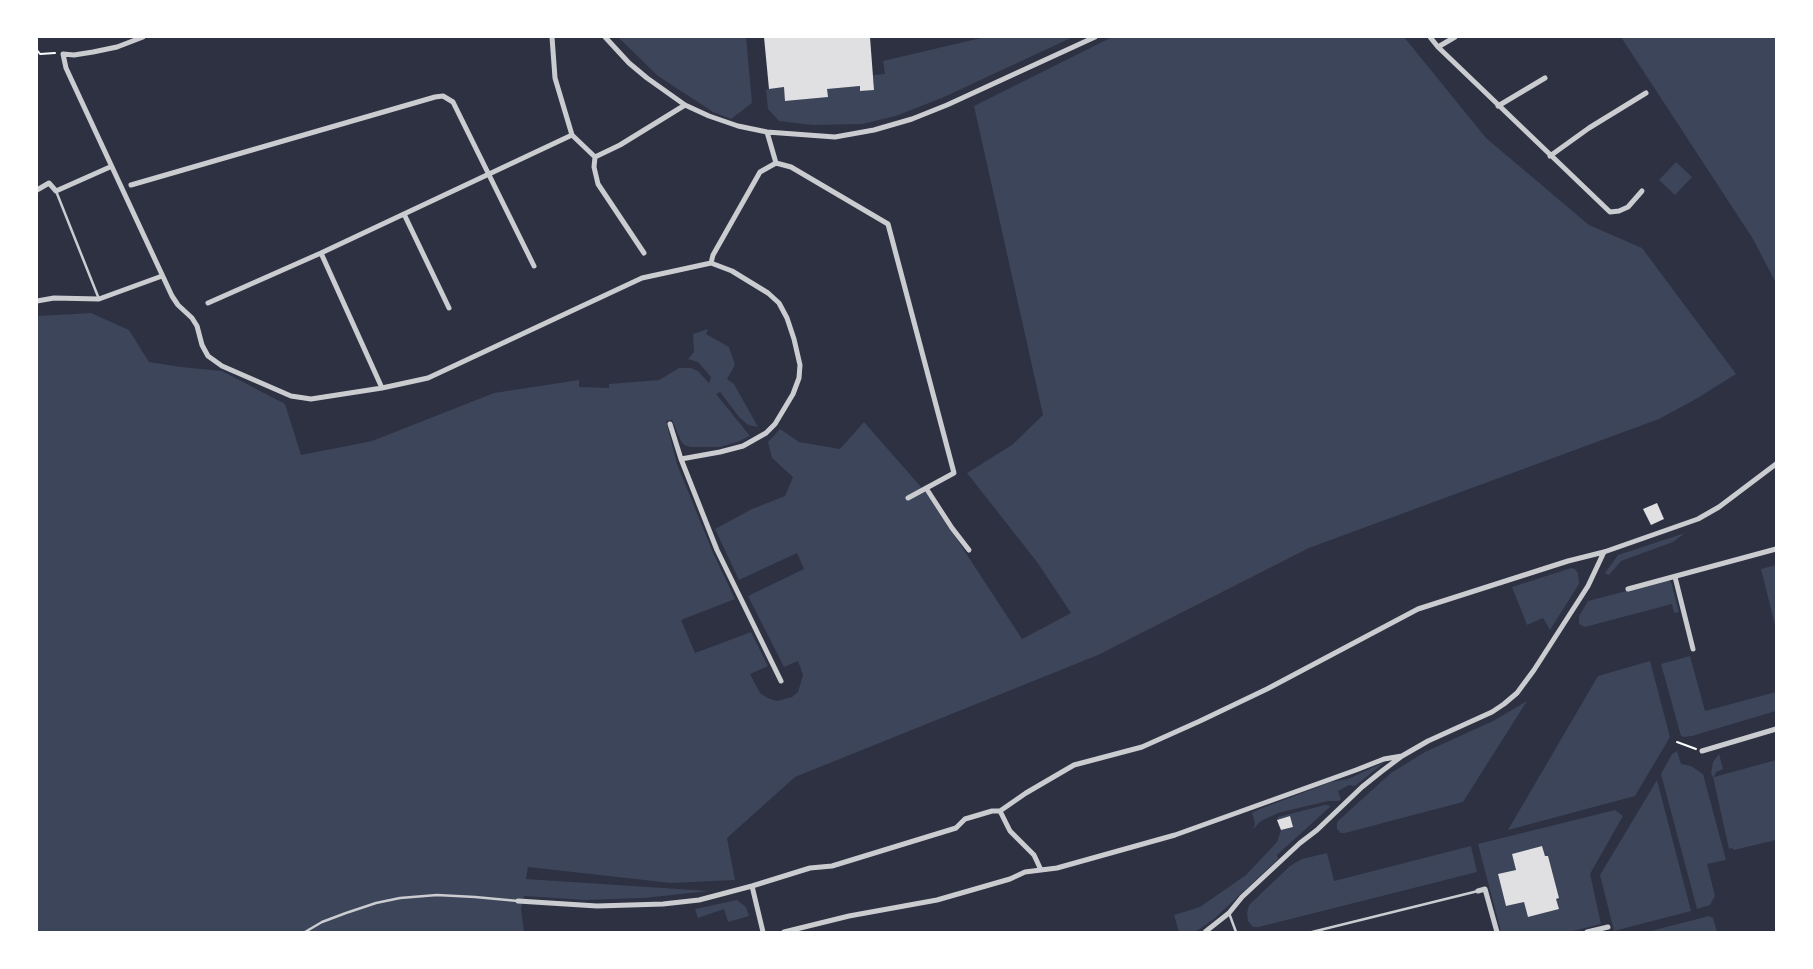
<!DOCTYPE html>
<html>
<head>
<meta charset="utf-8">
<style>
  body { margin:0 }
  #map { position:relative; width:1813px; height:969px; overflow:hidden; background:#2d3142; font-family:Arial,sans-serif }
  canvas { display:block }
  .frame { position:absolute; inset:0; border:38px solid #fff; pointer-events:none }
</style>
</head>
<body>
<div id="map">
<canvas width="1813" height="969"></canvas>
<div class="frame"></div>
</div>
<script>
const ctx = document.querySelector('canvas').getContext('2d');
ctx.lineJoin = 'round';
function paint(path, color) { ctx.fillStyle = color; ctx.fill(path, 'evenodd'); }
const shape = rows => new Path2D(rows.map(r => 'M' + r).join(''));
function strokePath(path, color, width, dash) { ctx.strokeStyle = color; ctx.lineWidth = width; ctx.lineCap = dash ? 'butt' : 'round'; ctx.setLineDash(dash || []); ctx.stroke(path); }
paint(shape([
  [618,37,746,37,752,103,731,119,713,112,658,76],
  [985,37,1073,37,944,97,896,116,862,124,812,125,779,121,768,109,766,90,768,89,784,87,786,101,827,97,827,89,860,86,861,91,874,90,873,75,885,74,883,61],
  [1112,37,1404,37,1486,138,1589,225,1642,248,1736,374,1696,399,1659,419,1309,548,1098,655,795,777,727,838,735,880,671,883,528,867,526,879,709,891,644,898,585,900,524,896,521,909,524,932,37,932,37,316,91,313,129,330,149,362,181,367,222,371,285,404,301,455,372,441,494,393,579,380,579,387,609,388,609,384,659,380,679,368,691,368,698,371,709,383,711,377,704,369,698,362,688,359,694,352,693,334,708,329,706,334,729,347,735,365,727,379,734,384,758,427,748,425,739,417,720,392,716,394,750,436,737,442,720,447,690,447,684,445,681,441,672,420,666,421,677,464,714,555,735,599,681,620,695,653,751,632,768,666,750,674,760,693,768,698,777,701,792,697,798,692,803,675,798,661,784,667,748,596,804,569,797,553,739,580,715,529,752,509,785,496,793,477,772,458,768,442,780,429,799,442,840,449,864,422,928,495,1022,639,1071,613,1037,562,967,473,1012,445,1043,415,974,106],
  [1621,37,1776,37,1776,283,1753,239],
  [1676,162,1692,177,1675,195,1659,180],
  [1685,533,1673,542,1621,561,1609,575,1605,573,1618,555],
  [1776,565,1776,629,1761,569],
  [1571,568,1575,569,1578,573,1579,584,1550,630,1543,618,1527,625,1512,587],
  [1668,580,1671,582,1679,612,1674,613,1672,604,1585,627,1579,624,1579,616,1588,601],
  [1690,656,1705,711,1776,692,1776,711,1692,736,1684,737,1681,736,1661,664],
  [1650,661,1670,737,1635,796,1508,830,1598,676],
  [1527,701,1463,802,1345,833,1341,833,1337,829,1337,823,1339,820,1391,773,1425,752,1493,721],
  [1677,751,1681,764,1691,766,1703,774,1726,860,1707,864,1715,896,1710,905,1697,909,1661,774,1672,754],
  [1719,754,1723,769,1716,772,1714,777,1776,760,1776,840,1734,850,1732,848,1729,849,1713,777,1711,774,1713,762],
  [1385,762,1355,786,1349,785,1338,791,1341,799,1339,801,1328,801,1278,813,1261,821,1253,829,1255,824,1252,813,1260,809,1331,782,1348,779],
  [1657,780,1691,911,1614,931,1600,875],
  [1325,805,1331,806,1277,855,1278,859,1214,919,1195,932,1179,932,1174,915,1200,907,1246,875,1277,842,1281,830,1293,827,1290,816,1277,820,1278,817],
  [1615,810,1623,816,1590,874,1601,924,1569,932,1501,932,1478,844],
  [1542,846,1545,856,1548,856,1558,909,1529,917,1524,902,1506,906,1498,875,1516,870,1512,854],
  [1471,846,1477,872,1259,927,1253,927,1248,921,1247,913,1249,905,1290,866,1302,859,1327,853,1334,881],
  [737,900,746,907,749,916,728,922,724,909,698,918,695,909],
  [1709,916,1713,918,1717,932,1647,932]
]), '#3c4559');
paint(shape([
  [764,37,870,37,874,90,860,91,860,86,827,89,828,97,785,101,784,87,769,89],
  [1657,503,1664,519,1651,525,1643,509],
  [1290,816,1293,827,1281,830,1277,820],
  [1542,846,1545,856,1548,856,1559,898,1556,899,1559,909,1528,917,1524,902,1506,906,1498,874,1516,870,1512,854]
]), '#e0e0e3');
strokePath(shape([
  [37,50,40,54,55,53],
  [1677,742,1696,749]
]), '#fff', 2);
strokePath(shape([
  [56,191,99,299],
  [1229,913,1236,932],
  [305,932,322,922,346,913,376,903,400,898,437,895,475,897,518,901],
  [1312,932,1478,891]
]), '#caccd0', 2.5);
strokePath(shape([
  [143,37,117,47,93,52,74,55,63,54,66,68,172,296,178,305,192,318,197,326,202,345,208,356,222,366,291,396,311,399,382,388,428,378,642,278,711,263],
  [552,37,555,78,572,135,595,157,594,167,598,184,644,253],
  [605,37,629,63,647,78,685,105,709,116,738,126,767,132,835,137,874,130,912,119,947,105,1095,37],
  [1430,37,1438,47,1610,212,1619,211,1628,207,1642,191],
  [1438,47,1455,37],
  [1498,106,1545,78],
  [767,132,776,163,791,167,888,224,954,473,908,498],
  [1550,156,1589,128,1646,93],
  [595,157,620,145,685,105],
  [131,185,435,97,443,96,453,102,534,266],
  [37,190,49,183,56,191,110,167],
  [404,214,449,308],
  [321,253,382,388],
  [37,301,54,298,99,299,162,276],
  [208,303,321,253,572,135],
  [670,424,681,459,717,550,781,681],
  [681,459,720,452,743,446,766,433,775,424,793,394,799,378,800,365,794,339,787,318,779,303,768,293,732,271,711,263,713,255,760,172,776,163],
  [926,488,952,528,969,550],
  [1675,577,1693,649],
  [1628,589,1776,549],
  [1702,751,1776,729],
  [1000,811,1010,831,1034,855,1041,870],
  [752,886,763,932],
  [1478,891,1485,889,1497,932],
  [518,901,597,906,663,904,699,900,752,886,810,868,832,866,956,828,965,819,992,811,1000,811,1026,793,1074,765,1142,747,1200,721,1267,689,1418,609,1568,561,1604,552,1698,519,1719,507,1776,464],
  [784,932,849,916,937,900,1010,879,1025,872,1057,868,1175,835,1356,770,1384,759,1402,756],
  [1205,932,1229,913,1242,897,1300,843,1317,830,1362,787,1382,771,1402,756,1428,741,1492,712,1504,704,1517,693,1534,670,1588,586,1604,552],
  [1587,932,1608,927]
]), '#caccd0', 5);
</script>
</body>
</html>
